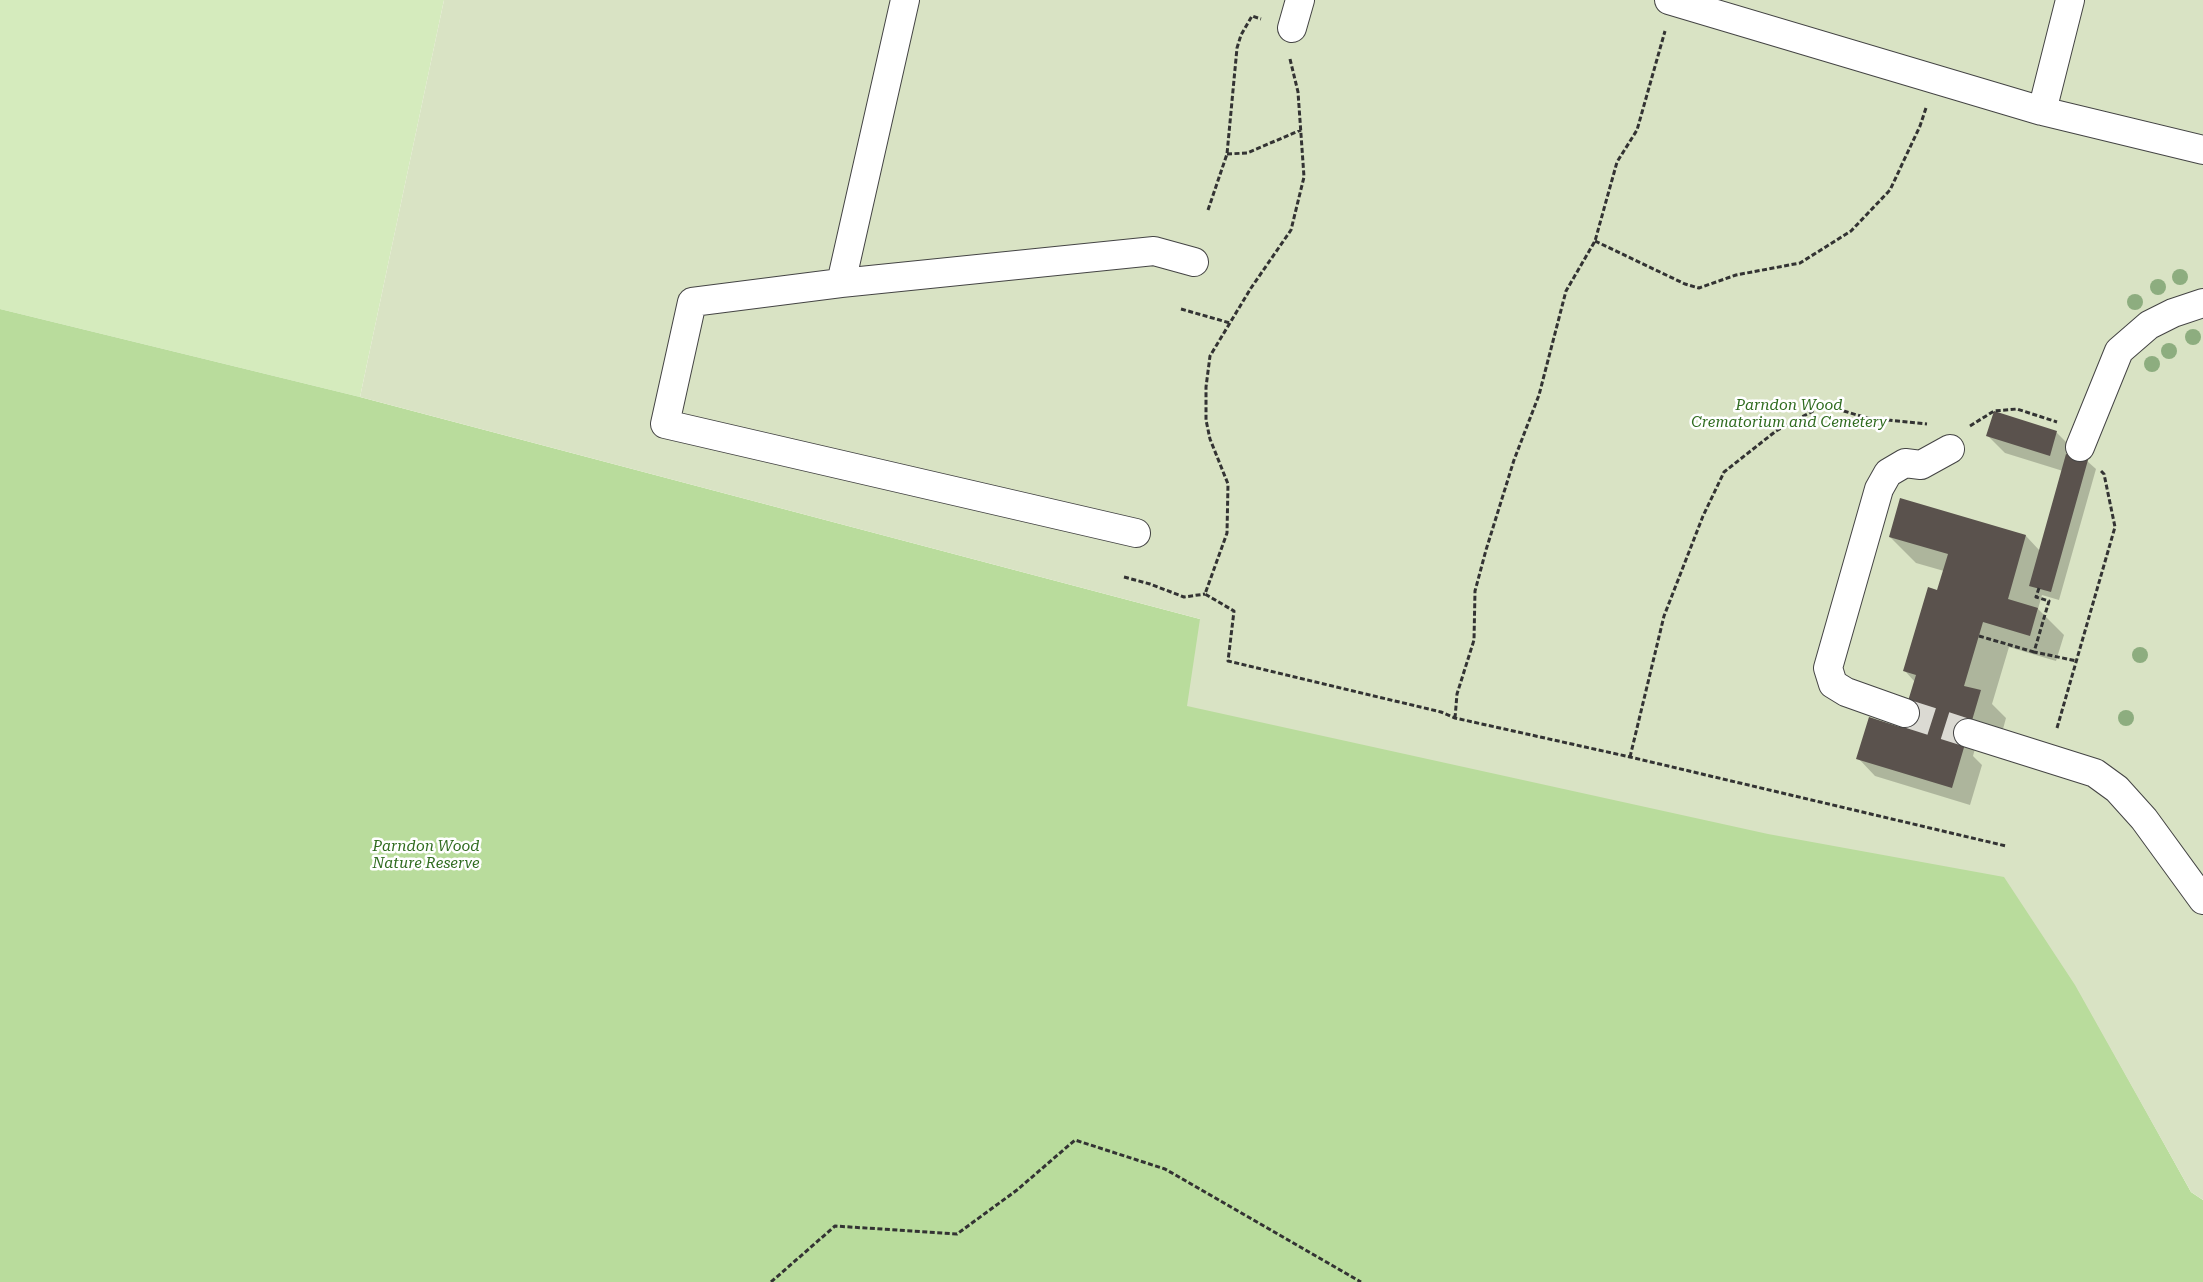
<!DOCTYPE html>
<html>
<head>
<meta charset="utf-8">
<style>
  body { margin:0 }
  canvas { display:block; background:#fffdf5 }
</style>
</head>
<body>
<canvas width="2203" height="1282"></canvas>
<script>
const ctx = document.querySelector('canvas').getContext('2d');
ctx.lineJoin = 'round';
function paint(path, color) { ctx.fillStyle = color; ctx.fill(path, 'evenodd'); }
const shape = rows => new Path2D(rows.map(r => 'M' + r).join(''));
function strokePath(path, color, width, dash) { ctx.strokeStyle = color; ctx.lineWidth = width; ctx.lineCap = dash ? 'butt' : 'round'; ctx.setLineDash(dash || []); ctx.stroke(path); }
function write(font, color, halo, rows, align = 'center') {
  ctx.font = font + ' "Roboto Serif",serif'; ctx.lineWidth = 5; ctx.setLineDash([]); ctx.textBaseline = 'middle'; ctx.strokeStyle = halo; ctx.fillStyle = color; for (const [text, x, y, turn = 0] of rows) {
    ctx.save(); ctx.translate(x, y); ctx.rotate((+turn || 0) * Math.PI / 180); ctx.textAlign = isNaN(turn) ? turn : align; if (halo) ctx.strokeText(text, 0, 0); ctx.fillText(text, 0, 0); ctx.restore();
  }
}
paint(shape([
  [0,0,444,0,360,397,0,309]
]), '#d5ebbd');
paint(shape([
  [0,309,360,397,1200,619,2021,856,2076,985,2191,1192,2203,1200,2203,1282,0,1282]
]), '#b9dc9c');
paint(shape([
  [444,0,2203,0,2203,1200,2191,1192,2075,985,2004,877,1768,834,1187,706,1200,619,360,397]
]), '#d9e3c4');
paint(shape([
  [2056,432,2074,450,2072,456,2087,461,2096,469,2059,600,2042,595,2038,609,2064,635,2056,661,2009,647,1992,704,2006,718,2000,740,1979,734,1973,756,1982,765,1970,805,1875,776,1858,758,1901,728,1915,682,1905,671,1938,591,1944,571,1916,563,1890,537,2026,536,2040,551,2063,471,2005,453,1988,436]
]), '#0003');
paint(shape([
  [1994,411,2057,431,2050,456,1986,436],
  [2066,454,2088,460,2051,592,2029,586],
  [1900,498,2026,535,2008,599,2038,608,2030,636,1983,622,1964,686,1981,690,1952,788,1856,759,1869,717,1900,727,1916,675,1903,671,1928,587,1937,590,1948,554,1889,537]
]), '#5a524d');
strokePath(shape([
  [1905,713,1968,733]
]), '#dbdad3', 28, [28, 14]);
const minor = shape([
  [1669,0,2042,111,2203,150],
  [1292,28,1300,0],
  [2042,111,2070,0],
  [841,283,905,0],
  [2080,447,2119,351,2149,325,2173,313,2203,303],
  [1136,533,665,424,692,302,841,283,1154,251,1194,262],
  [1905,713,1846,692,1833,684,1828,668,1879,489,1888,473,1905,463,1921,465,1950,449],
  [1968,733,2095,773,2117,789,2144,819,2203,900]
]);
strokePath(minor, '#444', 30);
strokePath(shape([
  [1290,59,1298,92,1304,177,1291,230,1251,288,1210,356,1206,387,1206,420,1210,439,1228,484,1227,533,1205,594,1234,611,1228,661,1441,712,1455,718,1630,757,2006,846],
  [1227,154,1247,153,1301,130],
  [1208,210,1227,154,1237,48,1241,35,1252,16,1261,19],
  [1595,241,1685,284,1699,288,1736,275,1800,263,1851,231,1890,190,1920,126,1926,108],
  [1181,309,1230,323],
  [1970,426,1994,411,2017,409,2057,422],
  [1124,577,1150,584,1184,597,1205,594],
  [2039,588,2036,597,2049,601,2034,652,2077,661],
  [1979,636,2034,652],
  [1455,718,1457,694,1474,640,1475,591,1486,550,1514,460,1539,395,1566,291,1595,241,1617,162,1637,130,1665,31],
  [2057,728,2115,527,2104,474,2100,470],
  [1630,757,1664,616,1703,516,1724,472,1776,431,1824,405,1867,418,1927,424],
  [771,1282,835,1226,957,1234,1017,1190,1075,1140,1165,1169,1361,1282]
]), '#333', 3, [5, 2.5]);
strokePath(minor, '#fff', 28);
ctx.fillStyle = '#8dad7f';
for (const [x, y] of [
  [2180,277],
  [2158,287],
  [2135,302],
  [2193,337],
  [2169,351],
  [2152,364],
  [2140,655],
  [2126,718]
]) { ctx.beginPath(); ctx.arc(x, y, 8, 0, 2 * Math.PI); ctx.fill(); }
write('italic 15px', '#2f6b1f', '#fff', [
  ["Parndon Wood",1789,406],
  ["Crematorium and Cemetery",1789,423],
  ["Parndon Wood",426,847],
  ["Nature Reserve",426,864]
]);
</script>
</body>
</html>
